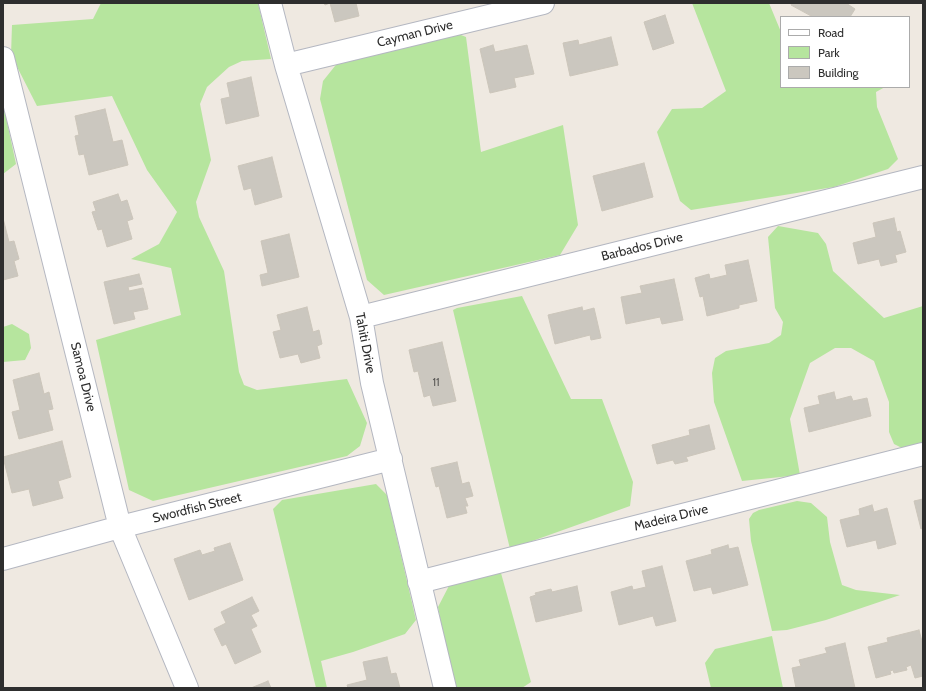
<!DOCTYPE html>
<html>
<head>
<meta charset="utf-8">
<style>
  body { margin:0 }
  #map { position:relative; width:926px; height:691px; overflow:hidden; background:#efe9e1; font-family:Cabin,sans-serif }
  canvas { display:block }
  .frame { position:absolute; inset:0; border:4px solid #2e2e2e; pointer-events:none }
  .legend { position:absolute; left:780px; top:16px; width:130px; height:72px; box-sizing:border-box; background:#fff; border:1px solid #ababab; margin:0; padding:5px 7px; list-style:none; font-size:12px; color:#2e2e2e }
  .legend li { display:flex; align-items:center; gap:8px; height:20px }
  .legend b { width:20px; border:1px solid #ababab }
</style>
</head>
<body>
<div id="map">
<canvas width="926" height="691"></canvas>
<div class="frame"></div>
<ul class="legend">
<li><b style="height:5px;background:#fff"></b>Road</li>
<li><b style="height:11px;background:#b6e59e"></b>Park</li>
<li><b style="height:11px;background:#cbc7bf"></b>Building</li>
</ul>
</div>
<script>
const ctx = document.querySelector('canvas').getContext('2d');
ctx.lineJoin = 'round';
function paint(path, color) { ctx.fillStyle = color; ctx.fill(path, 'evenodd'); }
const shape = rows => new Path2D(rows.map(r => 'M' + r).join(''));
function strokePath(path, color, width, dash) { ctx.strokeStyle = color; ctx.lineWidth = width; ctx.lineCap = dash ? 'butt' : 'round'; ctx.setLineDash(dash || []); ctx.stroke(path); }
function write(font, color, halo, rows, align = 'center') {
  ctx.font = font + ' Cabin,sans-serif'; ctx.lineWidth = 3; ctx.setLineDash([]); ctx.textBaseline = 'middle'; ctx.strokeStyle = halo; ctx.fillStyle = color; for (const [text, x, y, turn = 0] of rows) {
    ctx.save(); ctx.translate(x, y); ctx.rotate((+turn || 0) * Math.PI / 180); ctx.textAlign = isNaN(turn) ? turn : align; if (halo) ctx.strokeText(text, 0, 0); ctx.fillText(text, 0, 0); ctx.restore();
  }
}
paint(shape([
  [101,3,258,3,271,59,242,61,229,67,207,87,200,104,211,160,196,202,199,217,224,271,239,372,244,385,257,390,347,379,367,423,360,446,347,456,153,501,129,490,96,340,181,315,171,268,131,259,159,244,177,212,147,170,112,96,37,106,11,55,12,25,93,19],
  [692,3,769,3,781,32,781,87,885,87,876,92,877,107,898,159,888,169,834,187,691,210,680,201,657,132,672,109,702,108,726,91],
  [451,31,466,37,481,152,563,125,578,225,560,255,384,295,367,280,320,99,323,81,339,61],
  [3,103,16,164,3,174],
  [778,226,818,233,826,244,833,271,884,318,923,306,923,446,908,451,894,444,889,432,889,402,874,361,851,348,835,348,810,363,790,419,800,475,742,481,714,402,712,373,715,358,726,351,769,343,781,335,783,322,775,308,768,237],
  [522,296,571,399,602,399,633,482,630,506,510,549,453,310,457,308],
  [12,324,29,334,31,348,25,360,3,362,3,327],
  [376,484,387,495,416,620,405,634,353,652,321,661,327,688,316,688,273,509,282,500],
  [797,501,811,503,827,517,830,542,842,585,856,590,900,595,826,620,787,630,772,631,751,541,749,519,753,513,759,510],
  [501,573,531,682,522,688,453,688,438,607,451,582],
  [772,636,783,688,711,688,705,663,715,649]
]), '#b6e59e');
const building = shape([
  [324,3,356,3,359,16,335,22,330,3,325,5,324,3],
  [792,3,846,3,855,9,850,17,813,17,791,5,792,3],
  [665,15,674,43,653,50,644,22,665,15],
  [611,37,618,65,570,76,563,43,578,40,579,45,611,37],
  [493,45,495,52,527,45,534,74,514,78,516,87,490,93,480,49,493,45],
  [251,77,259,116,226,124,221,99,230,97,227,83,251,77],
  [105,109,113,142,122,140,128,165,89,175,84,154,79,155,75,136,79,135,75,116,105,109],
  [272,157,282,197,255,205,251,188,244,190,238,166,272,157],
  [644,163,653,197,602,211,593,176,644,163],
  [118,194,121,202,127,200,133,219,127,221,132,239,107,247,102,229,98,230,92,212,96,211,93,202,118,194],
  [3,218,9,242,14,241,19,259,14,261,18,276,3,280,3,218],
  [894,218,897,232,900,231,906,252,895,255,897,262,881,266,879,259,858,264,853,243,876,237,873,223,894,218],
  [289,234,299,277,262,286,260,275,268,273,261,241,289,234],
  [748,260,757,301,739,305,739,308,707,316,703,296,700,297,695,278,709,274,710,279,727,275,725,265,748,260],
  [139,274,142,284,128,287,129,291,143,288,148,309,133,312,135,319,114,324,104,282,139,274],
  [674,279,683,320,662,324,660,317,626,324,621,297,642,293,640,286,674,279],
  [307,307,313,332,319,330,322,344,317,346,320,358,301,363,298,354,280,358,273,332,281,330,277,315,307,307],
  [582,307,583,311,594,308,601,338,591,340,590,335,555,344,548,315,582,307],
  [442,342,456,401,433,406,430,395,424,397,418,371,414,372,409,350,442,342],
  [39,373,44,394,49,392,53,409,48,410,53,430,19,439,12,412,20,410,13,380,39,373],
  [834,392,836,400,851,396,853,401,867,398,871,416,809,432,804,408,820,404,818,396,834,392],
  [709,425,715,449,686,457,688,461,675,464,673,460,657,464,652,445,690,435,689,430,709,425],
  [62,441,71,477,58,481,63,498,33,506,29,489,12,493,3,457,62,441],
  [457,462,462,484,469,482,473,496,465,498,468,506,465,506,467,513,447,518,439,486,436,487,431,468,457,462],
  [923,499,923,528,921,529,914,501,923,499],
  [872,505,874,512,887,508,896,544,878,549,876,540,847,547,840,520,860,515,859,509,872,505],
  [230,543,243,580,189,600,174,559,200,550,202,555,215,551,214,548,230,543],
  [728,545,729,549,738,547,748,585,713,594,711,587,694,591,686,561,712,554,711,550,728,545],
  [662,566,676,621,656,626,653,616,619,625,611,592,632,586,633,590,646,587,642,571,662,566],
  [577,586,582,611,536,622,530,597,536,595,535,593,551,589,552,592,577,586],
  [252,597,259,611,251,615,257,626,251,629,261,652,235,664,226,644,222,646,214,629,226,623,221,612,252,597],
  [919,630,923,645,923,676,915,678,911,665,906,667,907,670,894,673,893,670,890,671,891,674,876,678,868,647,888,642,887,638,919,630],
  [845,643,855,688,796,688,792,668,801,666,799,660,827,653,825,648,845,643],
  [387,657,391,674,396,673,400,688,348,688,347,685,367,680,363,662,387,657],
  [268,681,271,688,251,688,268,681]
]);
paint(building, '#cbc7bf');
strokePath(building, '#cbc5ba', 1);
const minor = shape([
  [270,3,286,65,361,317,372,383,445,688],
  [3,58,120,527,187,688],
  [286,65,543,3],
  [361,317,923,177],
  [3,559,120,527,391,459],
  [419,582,923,454]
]);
strokePath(minor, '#b4b7c1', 24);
strokePath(minor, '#fff', 22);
write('11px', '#555452', null, [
  ["11",436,383]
]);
write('13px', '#2e2e2e', '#fff', [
  ["Cayman Drive",415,34,-14],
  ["Barbados Drive",642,247,-14],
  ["Tahiti Drive",365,343,79],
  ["Samoa Drive",83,377,76],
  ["Swordfish Street",197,508,-14],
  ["Madeira Drive",671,518,-14]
]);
</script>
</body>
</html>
